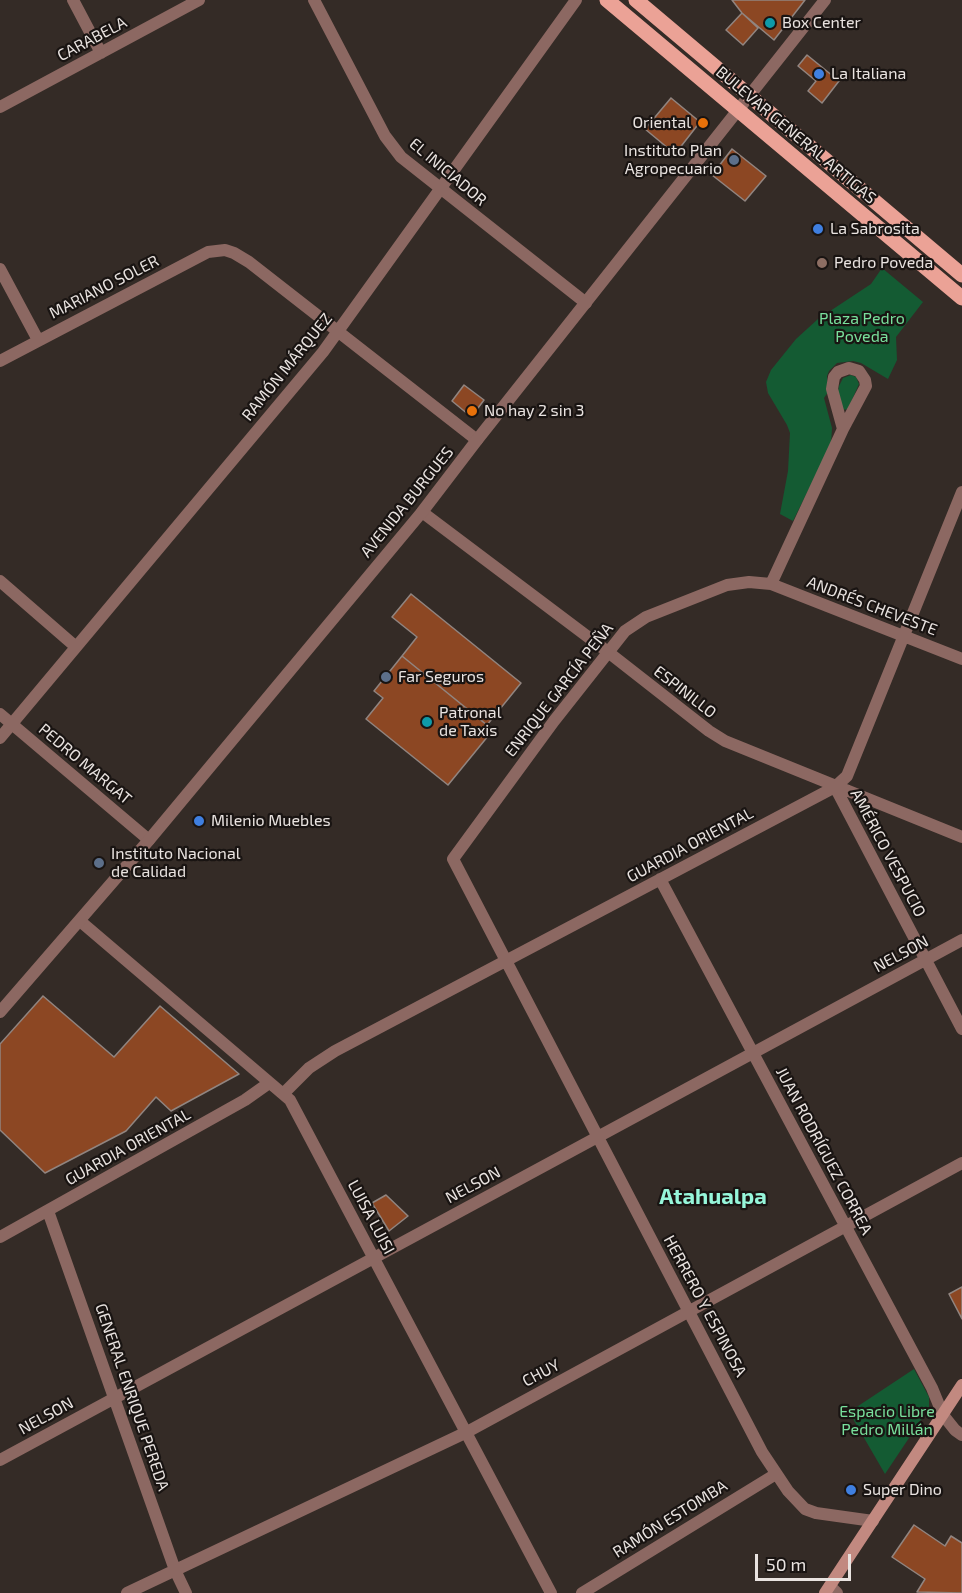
<!DOCTYPE html>
<html>
<head>
<meta charset="utf-8">
<style>
  body { margin:0 }
  #map { position:relative; width:962px; height:1593px; overflow:hidden; background:#342b26; font-family:"Exo 2",sans-serif }
  canvas { display:block }
  .scale { position:absolute; left:755px; top:1554px; width:96px; height:27px; box-sizing:border-box; border:3px solid #e9e3e0; border-top:0; padding-left:8px; font-size:18px; line-height:21px; white-space:nowrap; color:#e9e3e0; -webkit-text-stroke:4px #191412; paint-order:stroke }
</style>
</head>
<body>
<div id="map">
<canvas width="962" height="1593"></canvas>
<div class="scale">50 m</div>
</div>
<script>
const ctx = document.querySelector('canvas').getContext('2d');
ctx.lineJoin = 'round';
function paint(path, color) { ctx.fillStyle = color; ctx.fill(path, 'evenodd'); }
const shape = rows => new Path2D(rows.map(r => 'M' + r).join(''));
function strokePath(path, color, width, dash) { ctx.strokeStyle = color; ctx.lineWidth = width; ctx.lineCap = dash ? 'butt' : 'round'; ctx.setLineDash(dash || []); ctx.stroke(path); }
function write(font, color, halo, rows, align = 'center') {
  ctx.font = font + ' "Exo 2",sans-serif'; ctx.lineWidth = 4.5; ctx.setLineDash([]); ctx.textBaseline = 'middle'; ctx.strokeStyle = halo; ctx.fillStyle = color; for (const [text, x, y, turn = 0] of rows) {
    ctx.save(); ctx.translate(x, y); ctx.rotate((+turn || 0) * Math.PI / 180); ctx.textAlign = isNaN(turn) ? turn : align; if (halo) ctx.strokeText(text, 0, 0); ctx.fillText(text, 0, 0); ctx.restore();
  }
}
paint(shape([
  [882,268,923,302,896,337,897,360,888,379,861,363,853,361,837,363,829,371,827,376,828,392,824,398,832,428,831,444,793,521,780,514,788,471,790,433,787,425,768,393,766,382,771,370,796,339,818,319,871,284],
  [851,375,856,377,859,384,848,409,843,410,838,391,839,386,843,378],
  [914,1369,929,1397,929,1408,885,1474,849,1412]
]), '#145b33');
const building = shape([
  [732,0,805,0,774,40,742,13,732,0],
  [742,13,758,28,743,45,726,30,742,13],
  [807,55,839,81,822,103,808,91,816,81,798,66,807,55],
  [671,98,700,122,675,154,645,129,671,98],
  [732,149,766,176,745,201,712,175,732,149],
  [464,385,484,400,475,412,469,415,452,401,464,385],
  [411,594,521,683,487,725,402,656,417,637,392,617,411,594],
  [402,656,493,730,448,785,366,719,383,698,374,691,402,656],
  [43,996,114,1057,160,1006,239,1074,171,1111,156,1097,126,1131,45,1173,0,1130,0,1044,43,996],
  [386,1195,408,1216,389,1231,372,1203,386,1195],
  [962,1287,962,1319,949,1294,962,1287],
  [914,1525,945,1546,951,1536,962,1543,962,1593,917,1592,925,1579,892,1557,914,1525]
]);
paint(building, '#8c4723');
strokePath(building, '#918580', 1.5);
strokePath(shape([
  [73,0,101,53],
  [314,0,385,136,401,157,586,303],
  [0,107,199,0],
  [0,269,38,340],
  [0,361,208,252,225,250,234,253,249,262,477,440],
  [843,429,832,389,834,377,838,372,849,368,859,371,865,380,866,386,843,429,771,584,749,582,727,585,646,617,625,631,554,721,453,859,762,1452,788,1491,805,1509,816,1513,873,1521],
  [422,512,608,652,709,731,725,741,962,837],
  [0,581,76,647],
  [771,584,962,659],
  [0,714,149,840],
  [0,738,323,352,576,0],
  [835,787,962,1029],
  [660,879,932,1388,943,1415,955,1430,962,1435],
  [80,921,290,1100,551,1593],
  [283,1094,309,1068,335,1051,835,787,847,776,962,492],
  [48,1211,175,1570,186,1593],
  [0,1237,245,1100,269,1083],
  [0,1460,962,940],
  [830,1586,837,1593],
  [127,1593,467,1432,962,1163],
  [582,1593,776,1474]
]), '#8c6862', 12);
strokePath(shape([
  [0,1012,149,840,422,512,477,440,825,0]
]), '#8c6862', 12);
strokePath(shape([
  [825,1593,962,1385]
]), '#c28980', 12);
strokePath(shape([
  [607,0,962,298],
  [636,0,962,275]
]), '#eba296', 15);
for (const [x, y, r, color] of [
  [770,23,6,"#0f9aa8"],
  [819,74,6,"#3f7fe0"],
  [703,123,6,"#e8710a"],
  [734,160,6,"#5c6f8a"],
  [818,229,6,"#3f7fe0"],
  [822,263,6,"#8d6e63"],
  [472,411,6,"#e8710a"],
  [386,677,6,"#5c6f8a"],
  [427,722,6,"#0f9aa8"],
  [199,821,6,"#3f7fe0"],
  [99,863,6,"#5c6f8a"],
  [851,1490,6,"#3f7fe0"]
]) { const dot = new Path2D(); dot.arc(x, y, r, 0, 2 * Math.PI); ctx.fillStyle = color; ctx.fill(dot); strokePath(dot, '#191412', 2); }
write('16px', '#e9e3e0', '#191412', [
  ["Box Center",782,23],
  ["La Italiana",831,74],
  ["Oriental",691,123,"right"],
  ["Instituto Plan",722,151,"right"],
  ["Agropecuario",722,169,"right"],
  ["La Sabrosita",830,229],
  ["Pedro Poveda",834,263],
  ["No hay 2 sin 3",484,411],
  ["Far Seguros",398,677],
  ["Patronal",439,713],
  ["de Taxis",439,731],
  ["Milenio Muebles",211,821],
  ["Instituto Nacional",111,854],
  ["de Calidad",111,872],
  ["Super Dino",863,1490]
], 'left');
write('16px', '#e9e3e0', '#191412', [
  ["CARABELA",92,39,-28],
  ["BULEVAR GENERAL ARTIGAS",796,135,40],
  ["EL INICIADOR",448,172,40],
  ["MARIANO SOLER",104,287,-27],
  ["RAMÓN MÁRQUEZ",287,367,-51],
  ["AVENIDA BURGUES",407,502,-51],
  ["ANDRÉS CHEVESTE",872,606,21],
  ["ENRIQUE GARCÍA PEÑA",559,690,-52],
  ["ESPINILLO",685,692,38],
  ["PEDRO MARGAT",85,764,40],
  ["GUARDIA ORIENTAL",690,845,-28],
  ["AMÉRICO VESPUCIO",888,853,62],
  ["NELSON",901,954,-28],
  ["GUARDIA ORIENTAL",128,1147,-29],
  ["JUAN RODRÍGUEZ CORREA",824,1151,62],
  ["NELSON",473,1185,-28],
  ["LUISA LUISI",371,1217,62],
  ["HERRERO Y ESPINOSA",705,1306,62],
  ["CHUY",541,1373,-28],
  ["GENERAL ENRIQUE PEREDA",132,1397,71],
  ["NELSON",46,1416,-29],
  ["RAMÓN ESTOMBA",670,1519,-32]
]);
write('16px', '#79e09c', '#191412', [
  ["Plaza Pedro",862,319],
  ["Poveda",862,337],
  ["Espacio Libre",887,1412],
  ["Pedro Millán",887,1430]
]);
write('bold 22px', '#96f6da', '#191412', [
  ["Atahualpa",713,1197]
]);
</script>
</body>
</html>
